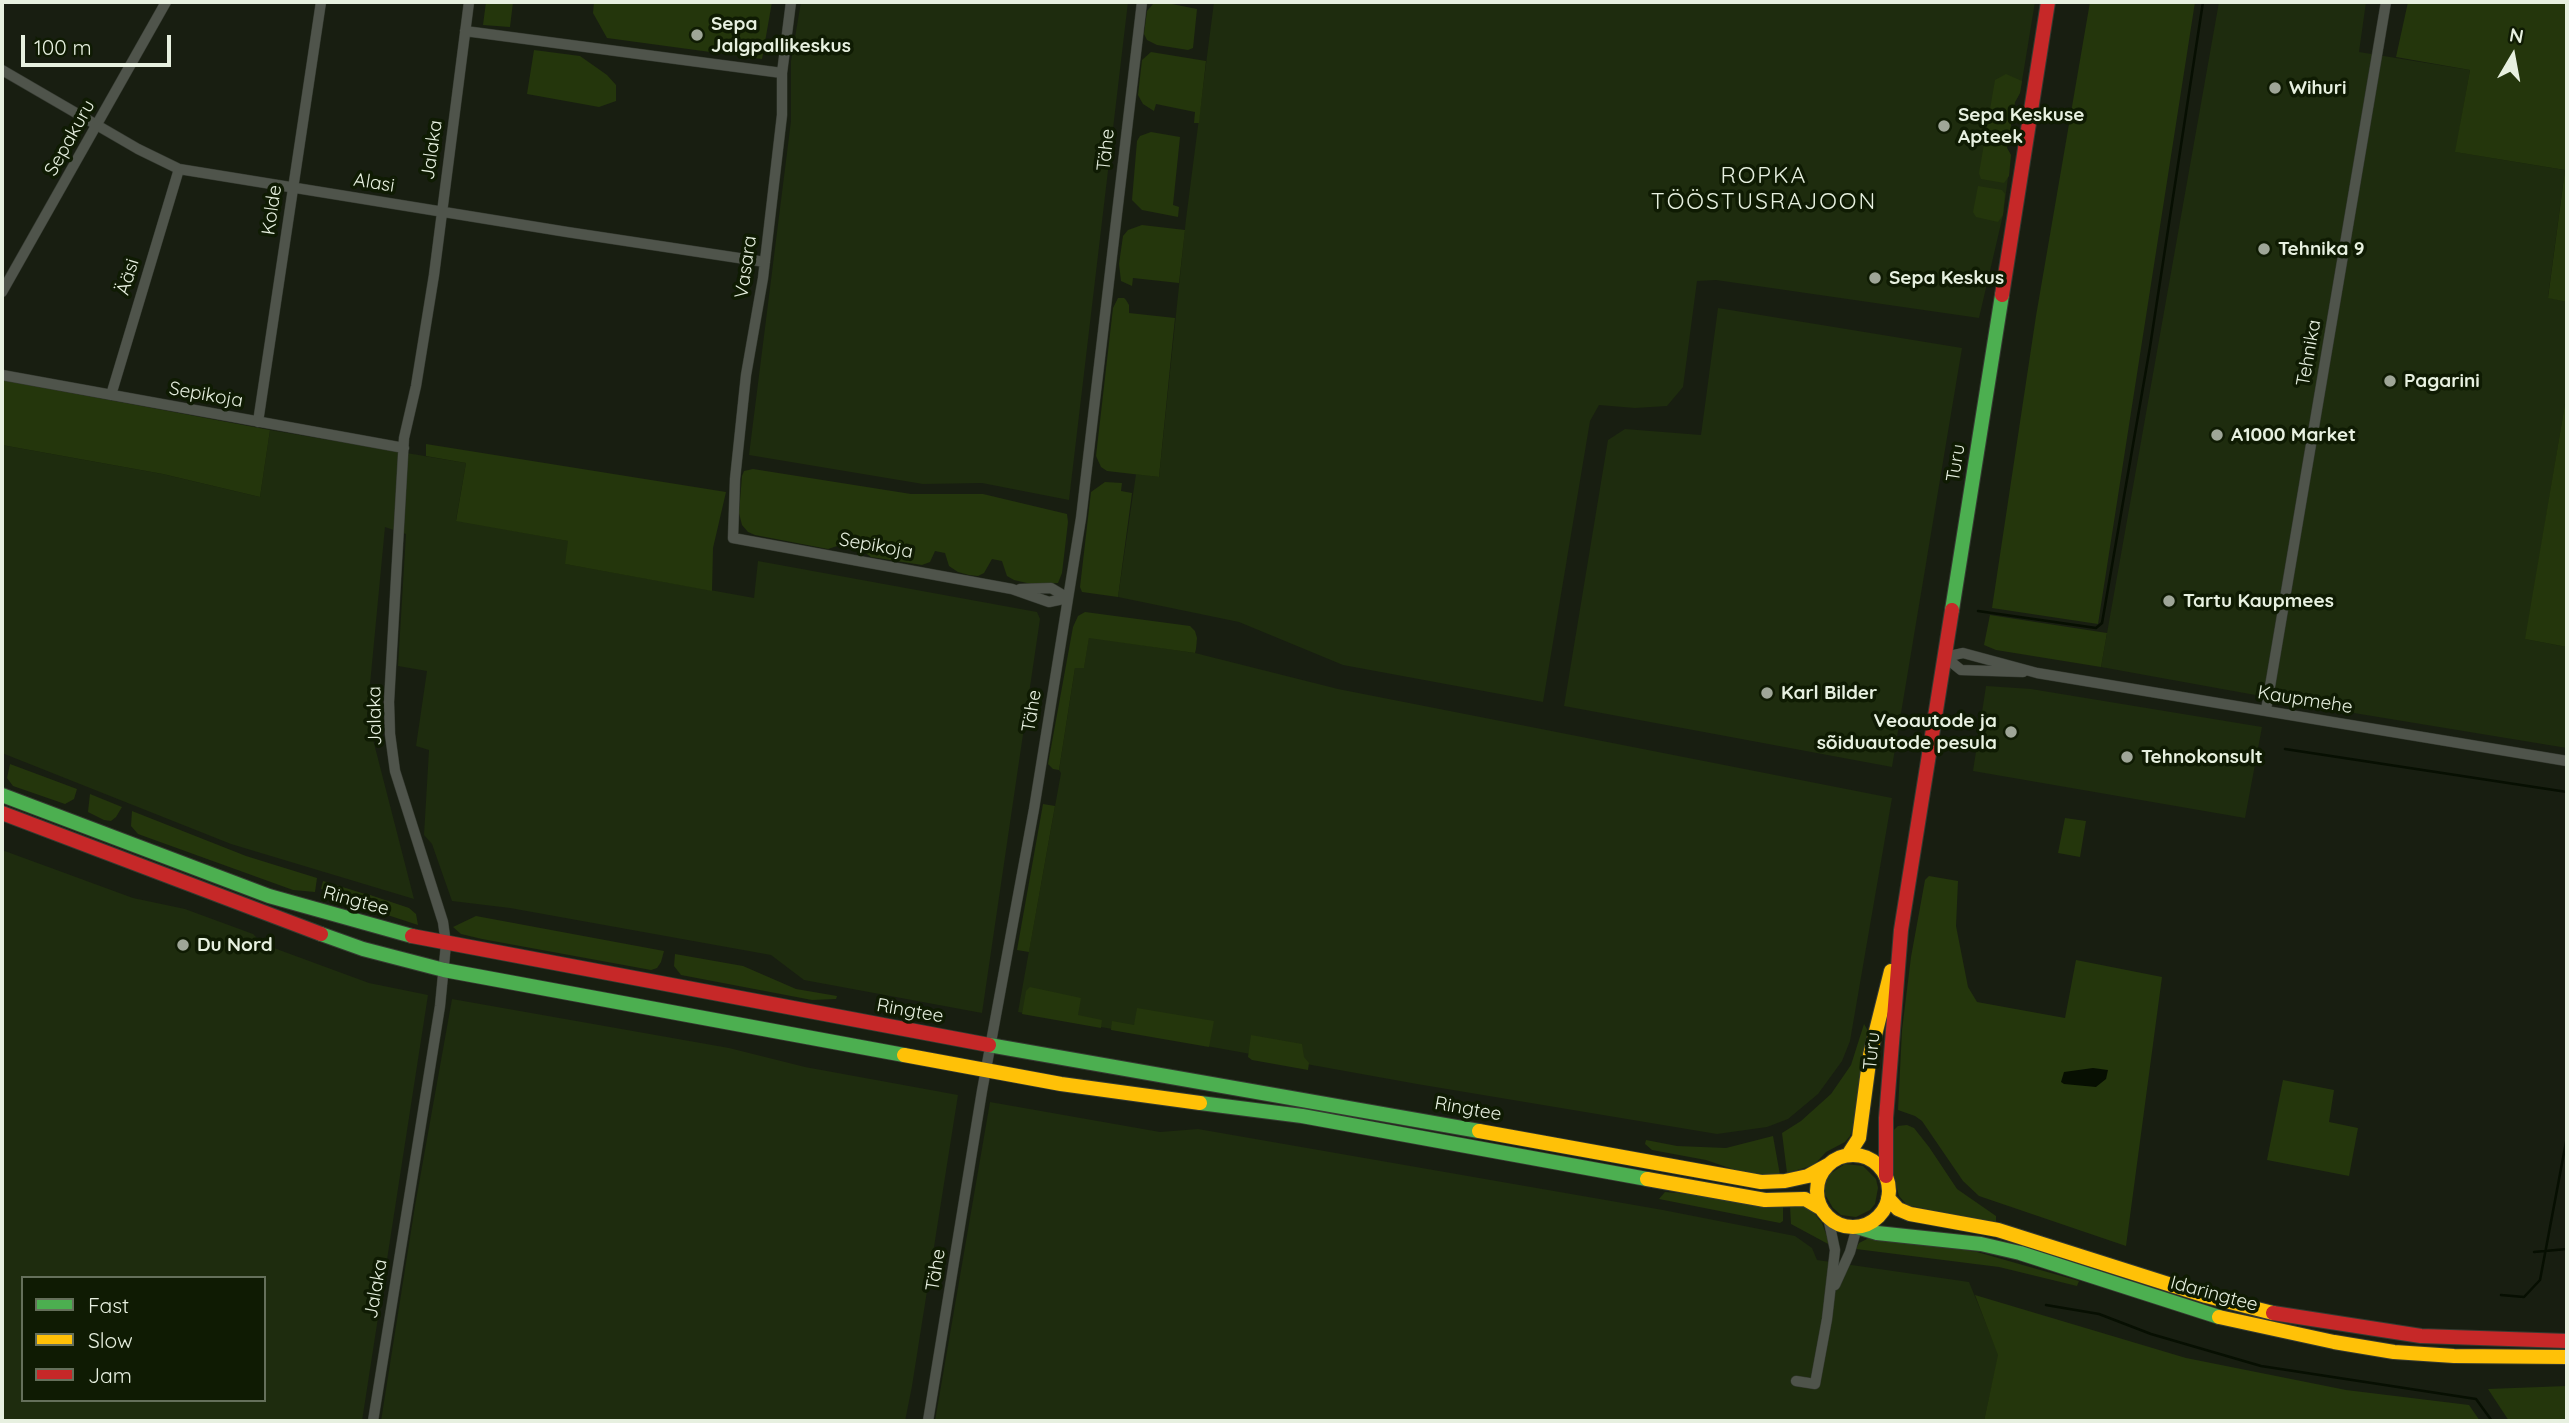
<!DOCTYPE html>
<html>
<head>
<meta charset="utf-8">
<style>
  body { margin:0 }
  #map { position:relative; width:2569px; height:1423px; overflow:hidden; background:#181e11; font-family:Quicksand,sans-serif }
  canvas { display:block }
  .frame { position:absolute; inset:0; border:4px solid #e7f0e0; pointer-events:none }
  .legend { position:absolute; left:21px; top:1276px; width:245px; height:126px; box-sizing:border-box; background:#0f1b03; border:2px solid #65705b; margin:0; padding:9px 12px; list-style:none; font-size:21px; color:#e7f0e0 }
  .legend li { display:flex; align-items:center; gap:14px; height:35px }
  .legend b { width:35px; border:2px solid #65705b }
  .north { position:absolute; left:2478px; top:21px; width:70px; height:70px; -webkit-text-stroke:5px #0f1b03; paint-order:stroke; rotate:10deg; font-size:19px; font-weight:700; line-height:28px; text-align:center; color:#e7f0e0 }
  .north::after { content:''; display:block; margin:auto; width:24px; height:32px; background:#e7f0e0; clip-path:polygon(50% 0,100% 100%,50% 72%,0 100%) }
  .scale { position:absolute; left:21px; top:35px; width:150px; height:32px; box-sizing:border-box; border:4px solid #e7f0e0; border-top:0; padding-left:9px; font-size:21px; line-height:24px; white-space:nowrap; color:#e7f0e0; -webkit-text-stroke:5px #0f1b03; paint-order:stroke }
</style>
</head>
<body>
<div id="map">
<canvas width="2569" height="1423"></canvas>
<div class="frame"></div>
<ul class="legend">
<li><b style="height:9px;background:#4caf50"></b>Fast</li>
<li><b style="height:9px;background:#ffc107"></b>Slow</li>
<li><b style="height:9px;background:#c62828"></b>Jam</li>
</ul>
<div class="north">N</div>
<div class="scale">100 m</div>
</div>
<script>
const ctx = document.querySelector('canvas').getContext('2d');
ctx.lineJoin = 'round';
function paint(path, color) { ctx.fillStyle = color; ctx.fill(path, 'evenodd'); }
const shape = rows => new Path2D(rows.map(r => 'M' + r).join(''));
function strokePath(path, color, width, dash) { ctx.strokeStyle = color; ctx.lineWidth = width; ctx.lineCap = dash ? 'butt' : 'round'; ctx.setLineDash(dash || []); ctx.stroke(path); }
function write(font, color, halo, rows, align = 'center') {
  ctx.font = font + ' Quicksand,sans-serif'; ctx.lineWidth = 7; ctx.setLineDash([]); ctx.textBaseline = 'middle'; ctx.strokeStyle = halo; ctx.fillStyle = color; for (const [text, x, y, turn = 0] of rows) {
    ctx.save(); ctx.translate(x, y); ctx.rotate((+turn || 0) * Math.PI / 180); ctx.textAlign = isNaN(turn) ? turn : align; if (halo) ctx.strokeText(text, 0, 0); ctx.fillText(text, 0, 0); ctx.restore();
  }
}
paint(shape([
  [801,2,1128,2,1069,500,982,483,923,484,749,455,791,121,791,61],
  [1214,2,2035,2,2020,93,2015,102,2007,148,2011,155,2003,215,1979,318,1716,280,1697,281,1683,387,1667,406,1635,408,1599,405,1590,421,1543,702,1343,665,1239,622,1118,597,1136,474,1159,477,1186,219],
  [2219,2,2366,2,2359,52,2470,70,2456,152,2565,170,2548,297,2567,302,2567,392,2526,639,2567,647,2567,748,2360,714,2101,667],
  [1718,308,1962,348,1892,767,1564,706,1608,440,1625,429,1701,435],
  [270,430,466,463,456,520,569,541,566,564,754,598,758,561,1037,612,1040,619,982,1013,804,980,771,955,510,908,452,901,432,844,424,835,429,750,416,746,427,671,398,666,406,534,385,527,367,716,414,899,231,844,2,753,2,445,163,474,260,497],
  [1089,637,1195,653,1338,689,1892,798,1850,1041,1842,1061,1818,1094,1788,1119,1767,1127,1717,1134,1417,1084,1018,1012,1061,773,1059,770,1075,668,1084,667],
  [1986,686,2031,689,2262,727,2245,818,1973,771],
  [2,850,133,898,185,909,253,934,263,944,369,983,428,995,362,1421,2,1421],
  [23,1278,264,1278,264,1400,23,1400],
  [452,999,729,1048,805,1067,958,1095,912,1386,905,1421,381,1421,415,1206],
  [990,1102,1160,1132,1198,1129,1663,1210,1795,1236,1812,1248,1817,1260,1969,1282,1999,1355,1984,1421,935,1421]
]), '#1e2c0e');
paint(shape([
  [486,2,513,2,510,27,483,25],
  [594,2,772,2,762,59,607,38,593,13],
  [1162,2,1197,9,1193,48,1188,50,1157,45,1147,40,1144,34,1147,11,1153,4],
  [2090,2,2195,2,2098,624,1992,608,2036,316],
  [2408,2,2567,2,2567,302,2548,298,2565,170,2455,152,2470,70,2396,57],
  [534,50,580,56,607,75,616,85,616,101,599,107,527,94],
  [1151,52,1206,61,1199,123,1194,123,1195,112,1156,104,1154,111,1143,104,1138,95,1142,60],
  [2006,74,2022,81,2020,93,2015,102,2007,148,2011,155,2009,176,2004,183,1981,179,1979,173,1995,80],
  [1151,132,1180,137,1173,205,1179,207,1178,217,1142,210,1132,200,1137,141,1140,136],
  [1978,186,2002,190,2005,194,2003,215,1998,222,1976,217,1973,212],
  [1142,225,1185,230,1179,283,1133,278,1132,286,1121,281,1119,264,1123,236,1128,230],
  [1118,298,1124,298,1126,300,1129,305,1129,313,1175,318,1159,477,1107,471,1101,467,1096,456,1113,308],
  [2,380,270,430,260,497,163,474,2,445],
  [2567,392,2567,647,2525,639],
  [426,444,726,492,713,548,712,591,565,564,568,541,456,521,466,463,426,456],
  [753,469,911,494,983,494,1067,514,1068,522,1062,573,1058,583,1031,584,1014,580,1007,576,1002,561,992,559,984,573,978,576,969,575,958,572,949,566,945,553,935,551,930,562,922,565,871,557,857,547,855,536,846,534,840,545,828,549,755,535,748,532,742,525,739,513,742,476,744,471],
  [1105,482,1122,483,1121,491,1132,493,1118,597,1082,592,1080,587,1091,492],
  [1085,612,1190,626,1195,631,1197,638,1196,649,1195,653,1089,638,1084,668,1075,668,1059,770,1053,769,1048,764,1073,627,1078,616],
  [1990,615,2107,633,2101,667,1996,650,1984,645],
  [10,764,77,789,74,799,65,804,13,786,7,778],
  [90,794,122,807,116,817,111,821,104,820,88,812],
  [1043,804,1055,806,1029,952,1017,950],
  [132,811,246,856,317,878,315,892,293,890,138,834,131,826],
  [2065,818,2086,821,2080,857,2058,853],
  [1929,876,1958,881,1956,926,1968,987,1977,1002,2065,1018,2076,960,2162,977,2126,1246,1979,1196,1963,1181,1922,1121,1915,1116,1898,1110,1902,1030,1911,957,1925,880],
  [323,881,365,894,363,901,321,889],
  [370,895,409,908,416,914,418,925,366,908],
  [476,916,664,951,661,962,657,968,651,970,482,939,461,934,453,927],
  [675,954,743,966,796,989,837,996,836,999,812,1000,681,975,674,966],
  [1030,987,1081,998,1078,1015,1102,1020,1101,1028,1022,1014,1026,991],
  [1137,1008,1214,1021,1209,1047,1111,1030,1112,1021,1134,1025],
  [1864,1024,1868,1031,1861,1066,1855,1122,1850,1136,1845,1142,1826,1152,1814,1165,1787,1173,1782,1133,1801,1121,1831,1094,1851,1065],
  [1251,1035,1302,1044,1304,1057,1309,1063,1308,1070,1252,1060,1248,1057],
  [2283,1080,2334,1090,2329,1122,2358,1128,2349,1176,2267,1160],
  [1907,1125,1914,1128,1929,1147,1957,1189,1996,1216,1996,1224,1907,1205,1899,1196,1894,1177,1890,1134,1898,1126],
  [1773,1136,1780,1175,1744,1173,1706,1160,1652,1150,1645,1144,1646,1140,1677,1146,1726,1148],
  [1845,1164,1863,1166,1876,1179,1878,1188,1875,1204,1870,1210,1856,1217,1841,1215,1833,1208,1823,1191,1825,1181,1830,1174],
  [1665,1192,1690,1194,1758,1206,1783,1206,1783,1221,1780,1223,1659,1199],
  [1798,1205,1806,1207,1814,1213,1822,1223,1830,1245,1791,1224,1790,1206],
  [1869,1238,1904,1240,1977,1252,2079,1281,2077,1286,1999,1267,1856,1249,1859,1243],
  [1975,1295,2186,1358,2346,1390,2469,1405,2480,1421,1984,1421,1998,1355],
  [2567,1386,2567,1421,2509,1421,2488,1389]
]), '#24360c');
paint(shape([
  [2093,1068,2108,1070,2106,1079,2096,1087,2064,1084,2061,1082,2064,1072]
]), '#070f02');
strokePath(shape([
  [1978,611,2096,628,2102,623,2150,347,2203,2],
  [2285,749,2567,792],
  [2534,1252,2567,1249],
  [2501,1295,2524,1297,2540,1280,2567,1137],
  [2046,1305,2099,1314,2151,1334,2261,1366,2476,1399,2492,1421]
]), '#070f02', 2.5);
const street = shape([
  [791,2,782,73,782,115,763,278,746,375,735,479,733,538,1012,589,1049,602,1068,598],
  [465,31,782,73],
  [2,70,138,149,179,169,567,232,765,262],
  [2,292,166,2],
  [2,375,404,448],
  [111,395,179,169],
  [258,422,321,2],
  [1020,589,1051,588,1068,598],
  [1945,657,1963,653,2037,673,2567,761],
  [1945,657,1961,670,2023,672],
  [2266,710,2386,2],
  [1835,1285,1850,1252,1857,1227],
  [1796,1381,1815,1384,1827,1319,1835,1250,1828,1217],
  [373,1421,440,1006,446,944,443,922,395,771,390,734,389,702,404,438,416,386,434,275,469,2],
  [928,1421,982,1091,1034,809,1081,518,1142,2]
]);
const fast = shape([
  [1952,610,2002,295],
  [2,795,269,896,412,936],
  [321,934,363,949,444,970,904,1055],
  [989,1045,1479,1131],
  [1200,1103,1302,1116,1647,1179],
  [1857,1227,1877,1233,1981,1244,2020,1253,2219,1317]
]);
const slow = shape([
  [904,1055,1061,1084,1200,1103],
  [1479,1131,1761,1182,1785,1181,1808,1176,1828,1165],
  [1848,1155,1859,1138,1870,1055,1891,971],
  '1817 1191a36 36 0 1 1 72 0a36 36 0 1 1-72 0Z',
  [1647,1179,1765,1200,1805,1199,1822,1209],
  [1888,1198,1898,1209,1910,1214,1998,1230,2206,1296,2273,1313],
  [2219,1317,2334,1342,2394,1352,2454,1356,2567,1357]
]);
const jam = shape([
  [2002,295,2048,2],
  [2,813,321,934],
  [412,936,989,1045],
  [1886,1176,1886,1118,1901,930,1952,610],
  [2273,1313,2421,1336,2567,1341]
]);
strokePath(street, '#353a31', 11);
strokePath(fast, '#353a31', 16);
strokePath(slow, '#353a31', 16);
strokePath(jam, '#353a31', 16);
strokePath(street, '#4f544b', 10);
strokePath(fast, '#4caf50', 14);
strokePath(slow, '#ffc107', 14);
strokePath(jam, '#c62828', 14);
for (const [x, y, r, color] of [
  [697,35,7,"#9fa698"],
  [2275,88,7,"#9fa698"],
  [1944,126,7,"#9fa698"],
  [2264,249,7,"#9fa698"],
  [1875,278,7,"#9fa698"],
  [2390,381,7,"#9fa698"],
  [2217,435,7,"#9fa698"],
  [2169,601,7,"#9fa698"],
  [1767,693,7,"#9fa698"],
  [2011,732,7,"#9fa698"],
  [2127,757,7,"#9fa698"],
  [183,945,7,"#9fa698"]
]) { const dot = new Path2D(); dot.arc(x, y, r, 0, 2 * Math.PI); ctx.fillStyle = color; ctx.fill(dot); strokePath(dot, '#0f1b03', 2.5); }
write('bold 19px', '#e7f0e0', '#0f1b03', [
  ["Sepa",711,24],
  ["Jalgpallikeskus",711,46],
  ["Wihuri",2289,88],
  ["Sepa Keskuse",1958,115],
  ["Apteek",1958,137],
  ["Tehnika 9",2278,249],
  ["Sepa Keskus",1889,278],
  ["Pagarini",2404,381],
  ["A1000 Market",2231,435],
  ["Tartu Kaupmees",2183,601],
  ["Karl Bilder",1781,693],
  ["Veoautode ja",1997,721,"right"],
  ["sõiduautode pesula",1997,743,"right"],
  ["Tehnokonsult",2141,757],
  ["Du Nord",197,945]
], 'left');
write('19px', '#e7f0e0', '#0f1b03', [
  ["Sepakuru",70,138,-61],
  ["Jalaka",432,150,-82],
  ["Tähe",1106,150,-84],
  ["Alasi",374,183,9],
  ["Kolde",272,210,-82],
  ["Vasara",746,267,-82],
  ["Ääsi",128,277,-73],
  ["Tehnika",2309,353,-80],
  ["Sepikoja",206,395,10],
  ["Turu",1956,463,-81],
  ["Sepikoja",876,546,10],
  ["Kaupmehe",2305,700,9],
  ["Tähe",1032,711,-81],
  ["Jalaka",375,716,-91],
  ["Ringtee",356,901,15],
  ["Ringtee",910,1011,10],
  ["Turu",1872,1051,-85],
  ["Ringtee",1468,1109,10],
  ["Tähe",936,1270,-81],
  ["Jalaka",376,1289,-80],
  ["Idaringtee",2214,1294,15]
]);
ctx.letterSpacing = '2px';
write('23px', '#e7f0e0', '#0f1b03', [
  ["ROPKA",1764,176],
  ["TÖÖSTUSRAJOON",1764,202]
]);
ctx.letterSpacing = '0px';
</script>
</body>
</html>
